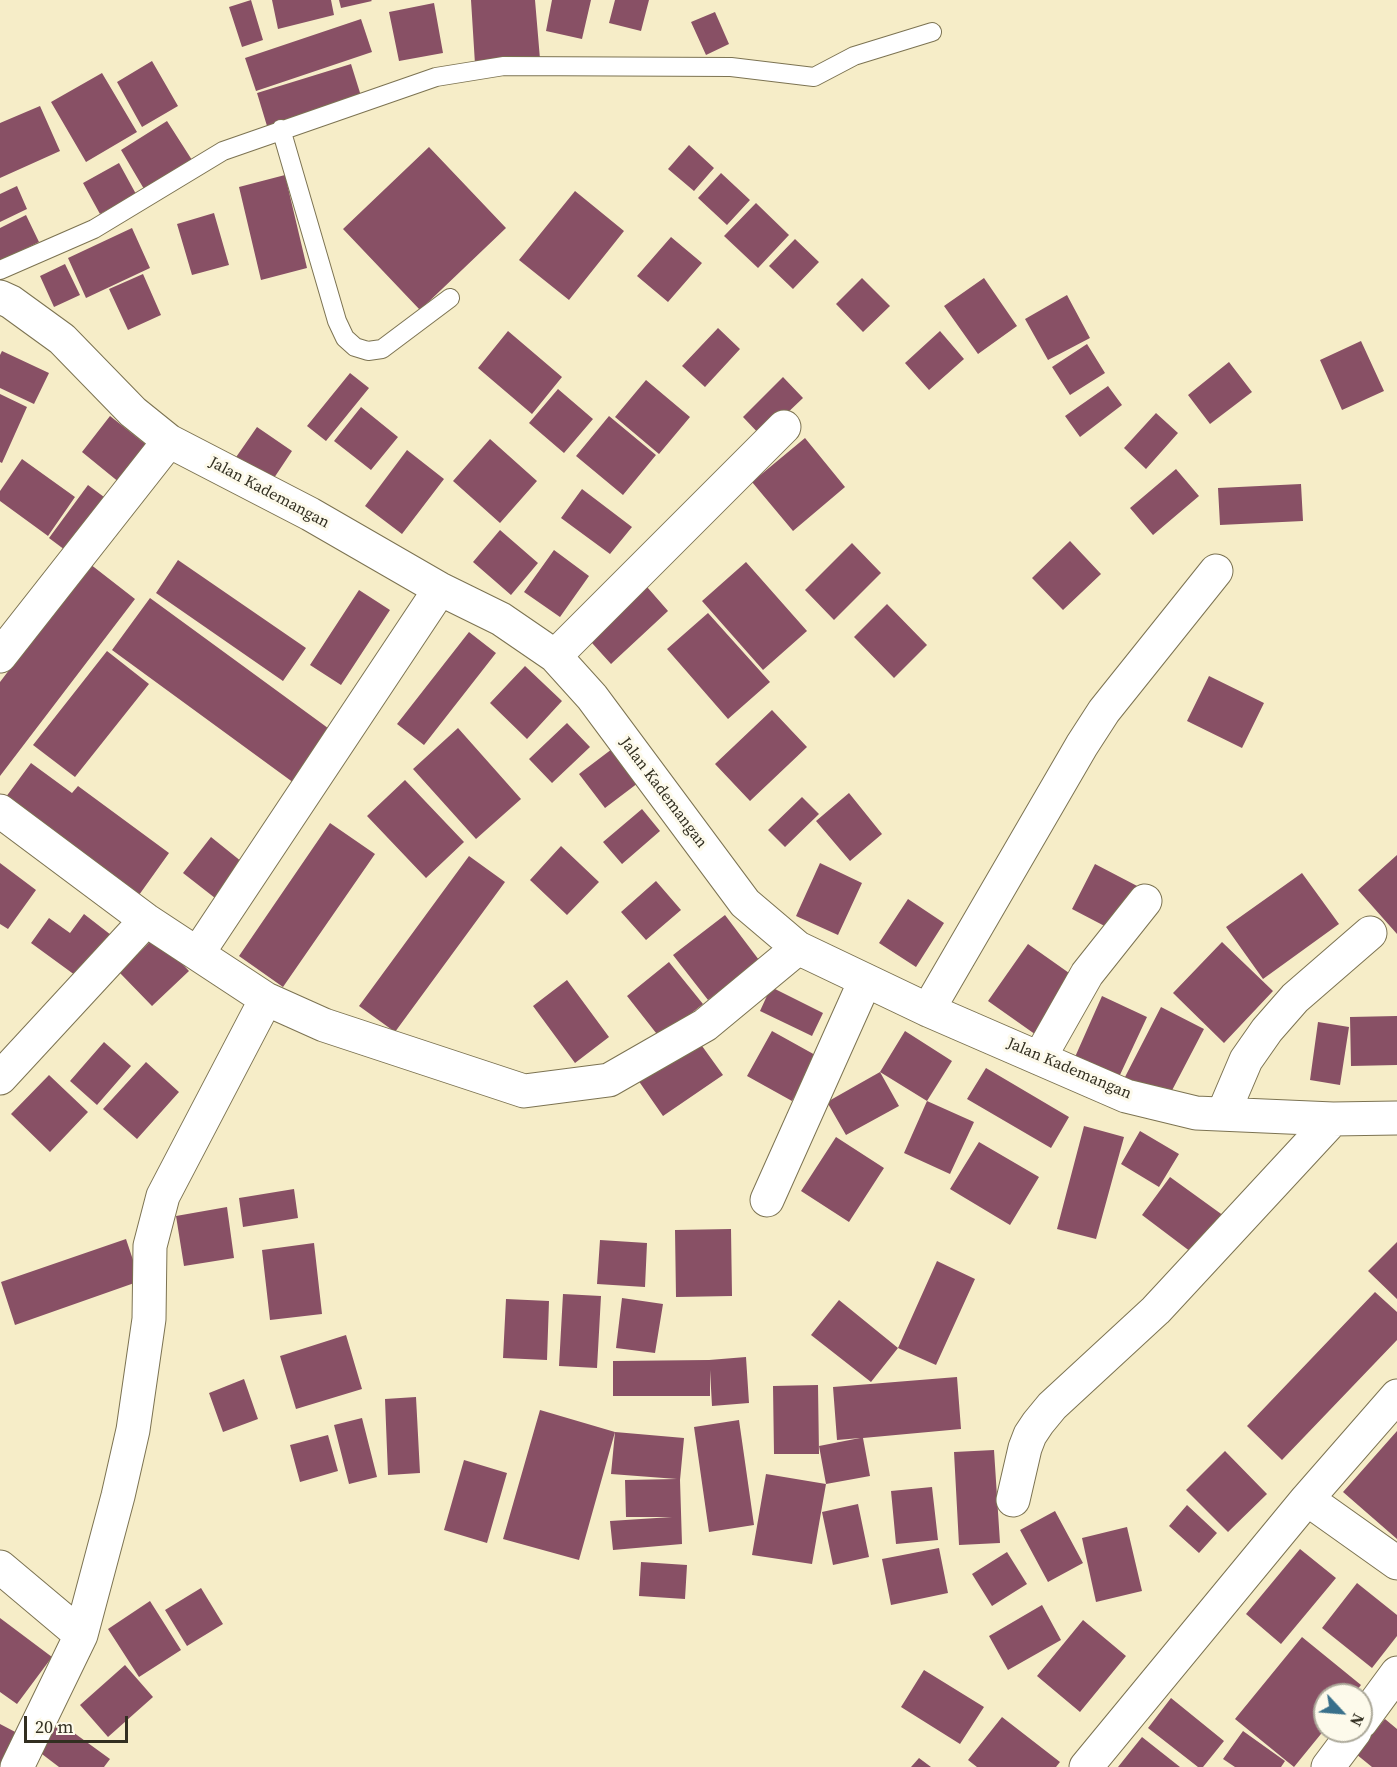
<!DOCTYPE html>
<html>
<head>
<meta charset="utf-8">
<style>
  body { margin:0 }
  #map { position:relative; width:1397px; height:1767px; overflow:hidden; background:#f6edc8; font-family:"Source Serif 4",serif }
  canvas { display:block }
  .north { position:absolute; left:1313px; top:1683px; width:60px; height:60px; box-sizing:border-box; background:#fdfaeb; border:2px solid #aca99a; border-radius:50%; rotate:116deg; font-size:16px; font-weight:700; line-height:24px; text-align:center; color:#322f21 }
  .north::after { content:''; display:block; margin:auto; width:21px; height:27px; background:#39708b; clip-path:polygon(50% 0,100% 100%,50% 72%,0 100%) }
  .scale { position:absolute; left:24px; top:1716px; width:104px; height:27px; box-sizing:border-box; border:3px solid #322f21; border-top:0; padding-left:8px; font-size:18px; line-height:21px; white-space:nowrap; color:#322f21; -webkit-text-stroke:4px #fdfaeb; paint-order:stroke }
</style>
</head>
<body>
<div id="map">
<canvas width="1397" height="1767"></canvas>
<div class="north">N</div>
<div class="scale">20 m</div>
</div>
<script>
const ctx = document.querySelector('canvas').getContext('2d');
ctx.lineJoin = 'round';
function paint(path, color) { ctx.fillStyle = color; ctx.fill(path, 'evenodd'); }
const shape = rows => new Path2D(rows.map(r => 'M' + r).join(''));
function strokePath(path, color, width, dash) { ctx.strokeStyle = color; ctx.lineWidth = width; ctx.lineCap = dash ? 'butt' : 'round'; ctx.setLineDash(dash || []); ctx.stroke(path); }
function write(font, color, halo, rows, align = 'center') {
  ctx.font = font + ' "Source Serif 4",serif'; ctx.lineWidth = 6; ctx.setLineDash([]); ctx.textBaseline = 'middle'; ctx.strokeStyle = halo; ctx.fillStyle = color; for (const [text, x, y, turn = 0] of rows) {
    ctx.save(); ctx.translate(x, y); ctx.rotate((+turn || 0) * Math.PI / 180); ctx.textAlign = isNaN(turn) ? turn : align; if (halo) ctx.strokeText(text, 0, 0); ctx.fillText(text, 0, 0); ctx.restore();
  }
}
paint(shape([
  [251,0,263,40,242,47,229,7],
  [272,0,331,0,334,15,278,29],
  [339,0,371,0,372,1,341,8],
  [471,0,535,0,540,59,475,64],
  [552,0,591,0,582,39,546,31],
  [615,0,649,0,641,31,609,23],
  [434,3,443,53,399,61,389,12],
  [715,12,729,44,706,55,691,22],
  [361,19,372,52,256,91,245,58],
  [152,61,178,106,142,127,117,82],
  [351,64,361,96,267,126,257,93],
  [102,73,137,132,86,162,51,102],
  [40,106,60,151,0,178,0,123],
  [167,121,192,160,144,189,121,150],
  [689,145,714,168,694,191,668,169],
  [429,147,506,228,420,310,343,229],
  [119,163,136,194,100,214,83,183],
  [721,173,750,200,727,225,698,198],
  [285,175,307,268,261,280,239,187],
  [17,186,27,209,0,222,0,194],
  [575,191,624,231,569,300,519,260],
  [756,203,789,235,758,268,724,236],
  [214,213,229,265,192,275,177,224],
  [26,215,39,242,0,261,0,228],
  [132,228,150,268,86,298,68,258],
  [671,237,702,263,668,302,637,276],
  [795,239,819,262,793,289,769,266],
  [65,264,80,295,54,307,40,276],
  [143,274,161,315,128,330,109,289],
  [862,278,890,306,863,332,836,304],
  [984,278,1017,326,978,354,944,306],
  [1067,295,1090,338,1048,360,1025,319],
  [718,328,740,349,705,387,682,366],
  [508,331,562,377,532,414,478,368],
  [940,331,964,359,929,390,905,363],
  [1361,341,1384,391,1342,410,1320,360],
  [1087,344,1105,373,1070,395,1052,367],
  [2,351,49,373,34,404,0,388,0,355],
  [1229,362,1252,392,1210,424,1188,395],
  [350,373,369,388,326,441,307,426],
  [783,377,803,398,762,437,743,417],
  [646,380,690,417,659,454,615,417],
  [1108,386,1122,405,1080,437,1065,416],
  [558,389,593,419,564,453,529,423],
  [0,394,27,407,2,463,0,462],
  [361,407,398,437,371,470,334,441],
  [1156,413,1178,433,1146,469,1124,448],
  [110,416,149,447,120,483,82,452],
  [609,416,656,455,623,495,576,456],
  [257,427,292,451,268,487,232,463],
  [805,438,845,487,793,531,752,482],
  [490,439,537,481,500,523,453,481],
  [407,450,444,479,402,534,365,506],
  [22,459,75,497,48,536,0,501,0,491],
  [1176,469,1199,496,1153,535,1130,508],
  [1301,484,1303,521,1220,525,1218,488],
  [88,485,108,500,69,553,49,538],
  [582,489,632,527,610,554,561,518],
  [500,530,538,563,511,595,473,562],
  [1070,541,1101,574,1063,610,1032,578],
  [852,543,881,573,834,620,805,590],
  [554,550,589,576,560,617,524,592],
  [178,560,306,648,283,681,156,593],
  [746,562,807,631,763,670,702,601],
  [90,564,135,599,0,776,0,682],
  [641,580,668,611,611,664,583,633],
  [359,590,390,610,341,685,310,665],
  [150,598,332,731,294,783,112,650],
  [887,604,927,645,894,678,854,637],
  [708,613,770,682,728,719,667,649],
  [469,632,496,653,424,745,397,724],
  [107,651,149,684,75,777,33,745],
  [525,666,562,701,527,739,490,703],
  [1209,676,1264,703,1242,748,1187,721],
  [772,710,807,747,750,801,715,764],
  [567,723,590,747,552,783,529,759],
  [458,728,521,799,476,839,413,769],
  [612,749,638,783,605,808,579,774],
  [31,763,72,793,78,786,169,853,134,902,0,805],
  [405,780,464,842,426,878,367,816],
  [849,793,882,834,850,861,816,821],
  [802,797,819,814,785,847,768,830],
  [642,809,660,831,622,864,603,842],
  [330,823,375,854,283,987,239,956],
  [211,837,242,862,215,898,183,873],
  [561,846,599,882,567,915,530,880],
  [1397,855,1397,934,1358,890],
  [469,856,505,882,395,1032,359,1006],
  [0,863,36,890,8,929,0,924],
  [820,863,862,883,838,935,796,916],
  [1095,864,1141,888,1118,933,1072,909],
  [1302,873,1339,924,1263,979,1226,927],
  [656,881,681,910,646,940,621,912],
  [908,899,944,923,916,967,879,943],
  [84,914,111,935,79,978,31,943,49,918,70,933],
  [725,915,759,960,708,1000,673,955],
  [156,936,189,971,152,1006,119,972],
  [1222,942,1273,991,1224,1043,1173,993],
  [1028,944,1079,980,1039,1037,988,1001],
  [669,962,703,1004,660,1038,627,996],
  [567,980,609,1037,575,1063,533,1006],
  [771,987,823,1013,812,1036,760,1011],
  [1102,996,1147,1017,1119,1077,1075,1057],
  [1161,1007,1204,1029,1167,1100,1125,1077],
  [1397,1016,1397,1065,1351,1066,1350,1017],
  [1318,1022,1349,1027,1340,1085,1310,1080],
  [772,1031,817,1056,792,1101,747,1076],
  [905,1031,952,1061,927,1101,880,1072,899,1106,846,1135,827,1102,880,1072],
  [697,1039,723,1075,663,1116,638,1080],
  [104,1042,131,1066,97,1105,70,1081],
  [146,1062,179,1092,137,1139,103,1109],
  [986,1068,1069,1117,1051,1148,967,1099],
  [49,1075,88,1112,50,1152,11,1114],
  [927,1101,974,1122,950,1174,904,1153],
  [1084,1126,1124,1137,1096,1239,1057,1229],
  [1140,1131,1179,1154,1159,1187,1121,1164],
  [836,1137,884,1168,849,1222,801,1191],
  [979,1142,1039,1177,1010,1225,950,1189],
  [1170,1177,1224,1216,1195,1255,1142,1215],
  [294,1189,298,1218,243,1227,239,1198],
  [227,1207,234,1258,184,1266,176,1216],
  [731,1229,732,1296,676,1297,675,1230],
  [126,1239,140,1281,15,1325,1,1282],
  [600,1240,647,1243,645,1287,597,1284],
  [1397,1242,1397,1299,1368,1271],
  [314,1243,322,1314,270,1320,262,1250],
  [937,1261,975,1279,936,1365,898,1348],
  [1375,1292,1397,1312,1397,1340,1282,1460,1247,1426],
  [563,1294,601,1296,597,1368,559,1366],
  [622,1298,663,1304,655,1353,616,1348],
  [506,1299,549,1301,547,1360,503,1358],
  [839,1300,898,1348,871,1382,811,1335],
  [346,1335,362,1389,296,1409,280,1356],
  [746,1357,749,1403,712,1406,710,1370,710,1396,613,1396,613,1361,709,1360],
  [957,1377,961,1429,863,1438,870,1476,826,1484,812,1564,752,1555,766,1474,826,1484,819,1446,860,1438,837,1440,833,1387],
  [244,1379,258,1419,223,1432,209,1393],
  [818,1385,819,1454,774,1454,773,1386],
  [416,1397,420,1473,388,1475,385,1399],
  [540,1410,615,1432,579,1560,503,1539],
  [362,1418,377,1477,349,1484,334,1425],
  [739,1420,754,1525,709,1532,694,1427],
  [1397,1431,1397,1539,1343,1492],
  [615,1432,684,1438,680,1480,682,1544,613,1550,610,1521,672,1517,626,1517,625,1480,677,1479,611,1474],
  [328,1435,338,1471,300,1482,290,1445],
  [994,1450,1000,1543,959,1545,954,1452],
  [1225,1451,1267,1494,1228,1532,1186,1490],
  [464,1460,507,1473,487,1543,444,1530],
  [932,1487,938,1540,896,1544,891,1491],
  [858,1504,869,1557,833,1565,822,1512],
  [1187,1505,1217,1533,1199,1553,1169,1526],
  [1055,1511,1083,1563,1048,1582,1020,1530],
  [1127,1527,1142,1591,1096,1602,1082,1538],
  [939,1548,948,1593,891,1605,882,1559],
  [1300,1549,1336,1578,1281,1644,1246,1614],
  [1007,1552,1027,1584,992,1606,972,1574],
  [641,1562,687,1565,685,1599,639,1596],
  [1357,1583,1397,1615,1397,1636,1372,1668,1322,1628],
  [201,1588,223,1624,187,1646,165,1610],
  [150,1601,181,1650,139,1677,108,1629],
  [1042,1605,1061,1640,1008,1670,989,1636],
  [0,1618,52,1657,17,1704,0,1692],
  [1083,1620,1126,1656,1080,1712,1037,1676],
  [1302,1637,1361,1685,1353,1695,1325,1695,1325,1729,1294,1767,1235,1719],
  [125,1665,153,1697,108,1737,80,1705],
  [924,1670,984,1707,960,1744,901,1707],
  [1171,1698,1224,1741,1203,1767,1198,1767,1148,1728],
  [1002,1717,1060,1762,1056,1767,977,1767,968,1760],
  [1385,1719,1397,1729,1397,1767,1372,1767,1356,1754],
  [59,1722,110,1759,104,1767,59,1767,38,1751],
  [0,1724,21,1735,3,1767,0,1767],
  [1243,1731,1285,1761,1281,1767,1235,1767,1223,1759],
  [1142,1737,1180,1767,1118,1767],
  [919,1758,931,1767,911,1767]
]), '#885065');
const lane = shape([
  [281,129,337,321,345,338,355,347,368,351,382,349,450,298],
  [0,270,94,229,223,151,436,77,504,66,731,67,814,77,854,56,932,32]
]);
const street = shape([
  [0,297,11,302,62,339,133,412,169,441,310,514,440,589,501,619,555,656,592,697,745,903,798,948,928,1010,1126,1096,1196,1113,1333,1119,1397,1118],
  [0,656,169,441],
  [555,656,784,427],
  [0,811,146,920,266,999,324,1025,524,1091,609,1080,705,1025,798,948],
  [198,953,440,589],
  [928,1010,1082,745,1104,711,1216,571],
  [1040,1057,1087,974,1145,901],
  [0,1078,146,920],
  [1223,1114,1246,1060,1267,1030,1295,998,1370,933],
  [767,1200,865,981],
  [1307,1499,1397,1563],
  [1013,1500,1025,1448,1030,1435,1038,1423,1052,1406,1156,1310,1333,1119],
  [0,1567,81,1635],
  [1361,1722,1397,1673],
  [17,1767,81,1635,118,1496,133,1430,149,1319,150,1246,163,1196,266,999],
  [1086,1767,1307,1499,1397,1396],
  [1328,1767,1355,1731]
]);
strokePath(lane, '#7c7352', 20);
strokePath(street, '#7c7352', 35);
strokePath(lane, '#fff', 18);
strokePath(street, '#fff', 33);
write('16px', '#322f21', '#fdfaeb', [
  ["Jalan Kademangan",269,493,28],
  ["Jalan Kademangan",663,793,53],
  ["Jalan Kademangan",1069,1069,23]
]);
</script>
</body>
</html>
